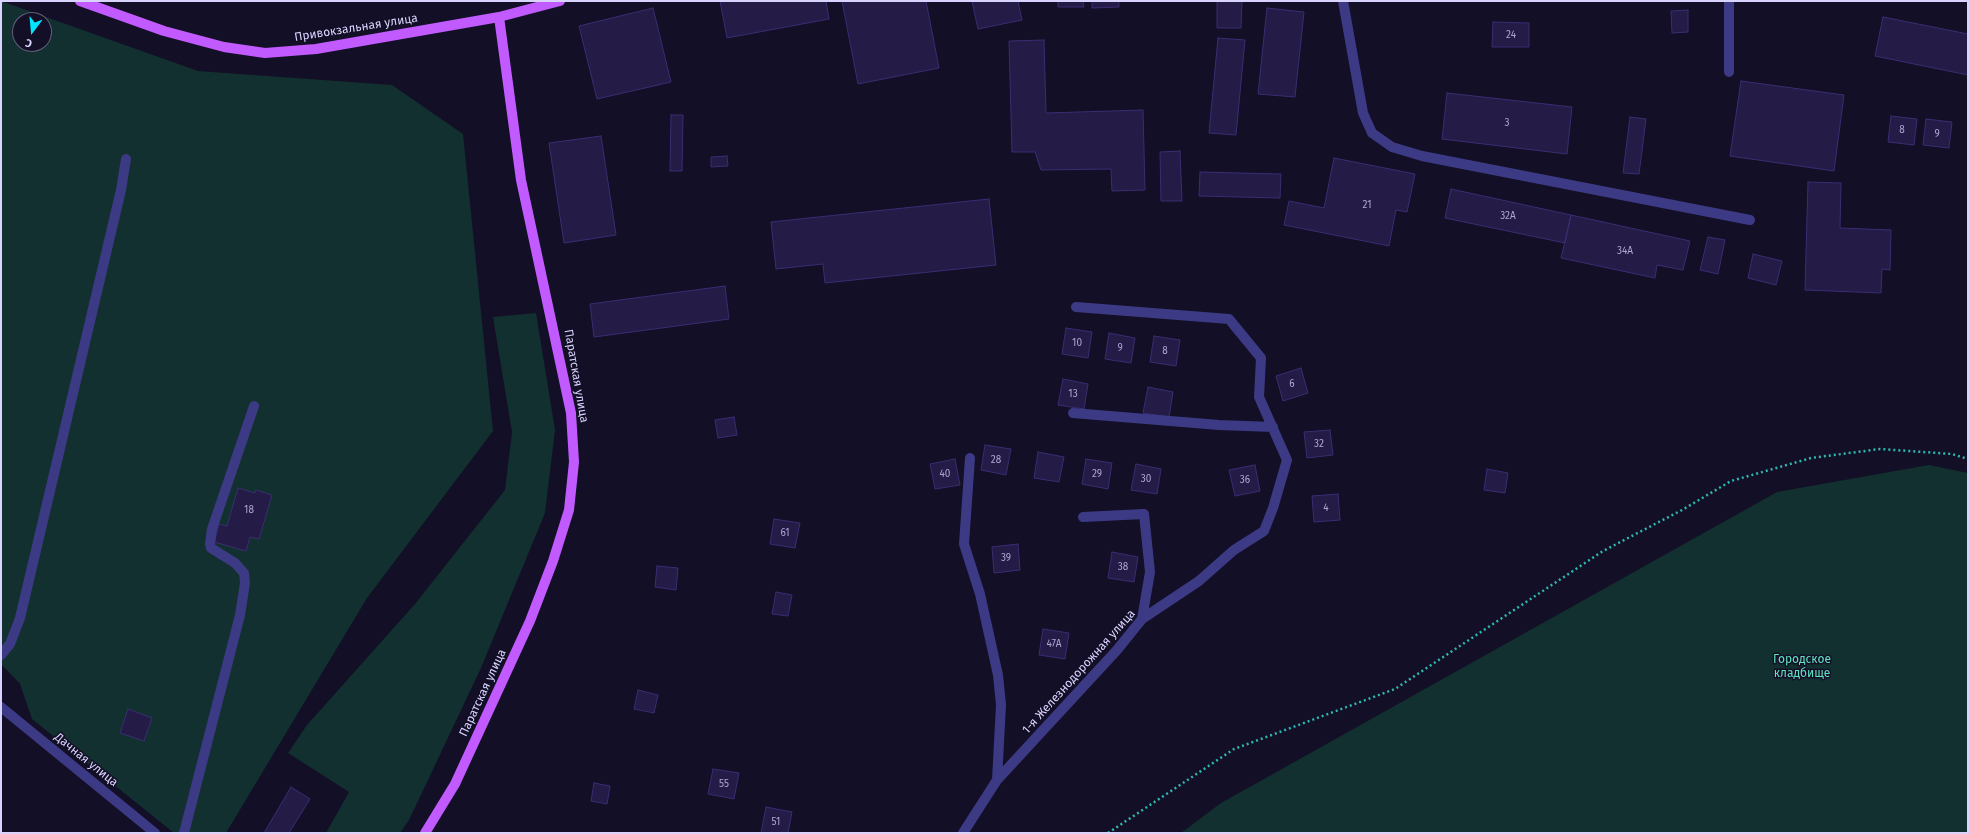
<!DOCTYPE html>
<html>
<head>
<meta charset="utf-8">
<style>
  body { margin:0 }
  #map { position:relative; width:1969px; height:834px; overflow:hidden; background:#130f26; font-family:"Fira Sans",sans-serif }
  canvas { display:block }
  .frame { position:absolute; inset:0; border:2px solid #d9d4ff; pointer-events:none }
  .north { position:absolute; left:12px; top:12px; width:40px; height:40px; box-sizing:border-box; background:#130f26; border:1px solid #625e7d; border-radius:50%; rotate:196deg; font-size:11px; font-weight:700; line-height:16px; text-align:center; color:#d9d4ff }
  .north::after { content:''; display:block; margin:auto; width:14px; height:18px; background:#00e5ff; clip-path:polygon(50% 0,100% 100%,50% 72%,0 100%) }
</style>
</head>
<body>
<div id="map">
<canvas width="1969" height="834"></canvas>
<div class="frame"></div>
<div class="north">С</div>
</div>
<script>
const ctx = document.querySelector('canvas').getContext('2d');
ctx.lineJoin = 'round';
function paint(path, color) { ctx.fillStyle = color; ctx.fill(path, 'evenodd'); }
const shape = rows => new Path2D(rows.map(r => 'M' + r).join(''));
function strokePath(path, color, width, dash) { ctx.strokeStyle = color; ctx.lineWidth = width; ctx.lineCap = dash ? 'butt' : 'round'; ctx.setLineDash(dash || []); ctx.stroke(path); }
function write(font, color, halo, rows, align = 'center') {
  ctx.font = font + ' "Fira Sans",sans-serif'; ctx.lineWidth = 3; ctx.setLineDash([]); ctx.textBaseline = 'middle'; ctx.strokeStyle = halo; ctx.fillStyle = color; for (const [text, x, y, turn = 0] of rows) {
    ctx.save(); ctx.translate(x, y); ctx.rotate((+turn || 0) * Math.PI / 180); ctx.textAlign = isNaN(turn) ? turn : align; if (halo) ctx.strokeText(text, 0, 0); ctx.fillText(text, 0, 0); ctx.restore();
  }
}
paint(shape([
  [1,1,198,71,392,85,463,134,493,431,367,598,226,833,174,833,32,719,20,684,1,664],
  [20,20,44,20,44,44,20,44],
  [536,313,555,430,545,513,481,668,409,820,400,833,326,833,349,792,288,753,307,725,415,604,505,490,512,432,493,317],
  [1929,465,1968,473,1968,833,1181,833,1221,803,1777,492]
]), '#12302f');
const building = shape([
  [720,1,826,1,829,19,727,38,720,1],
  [842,1,926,1,939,68,858,84,842,1],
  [972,1,1018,1,1022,20,978,29,972,1],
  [1058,1,1083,1,1084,7,1058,7,1058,1],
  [1092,1,1119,1,1119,7,1092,8,1092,1],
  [1217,1,1242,1,1241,28,1217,28,1217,1],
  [653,8,671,82,597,99,579,26,653,8],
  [1267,8,1304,12,1295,97,1258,94,1267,8],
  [1688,10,1688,32,1672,33,1671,11,1688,10],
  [1883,17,1968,34,1968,75,1875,56,1883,17],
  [1493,22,1529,23,1529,47,1492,47,1493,22],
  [1218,38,1245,40,1236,135,1209,133,1218,38],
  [1044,40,1046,113,1143,110,1145,190,1112,191,1111,169,1041,170,1035,152,1012,152,1009,41,1044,40],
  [1741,81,1844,95,1834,171,1730,156,1741,81],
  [1447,93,1572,107,1567,154,1442,139,1447,93],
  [671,115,683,115,682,171,670,171,671,115],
  [1891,116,1917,119,1914,145,1888,142,1891,116],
  [1630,117,1646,119,1639,174,1623,173,1630,117],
  [1926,119,1952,122,1949,148,1923,145,1926,119],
  [601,136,616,235,564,243,549,143,601,136],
  [1180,151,1182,201,1161,201,1160,152,1180,151],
  [727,156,728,166,711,167,711,157,727,156],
  [1334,158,1415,174,1407,212,1396,210,1389,246,1284,225,1289,201,1324,208,1334,158],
  [1200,172,1281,174,1280,198,1199,196,1200,172],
  [1808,182,1841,183,1840,228,1891,230,1890,270,1882,269,1881,293,1805,290,1808,182],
  [1451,189,1571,215,1565,243,1445,218,1451,189],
  [989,199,996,265,825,283,823,264,776,269,771,222,989,199],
  [1571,215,1690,241,1683,270,1657,265,1655,278,1561,258,1571,215],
  [1708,237,1725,240,1718,274,1700,270,1708,237],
  [1753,254,1782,261,1776,285,1748,278,1753,254],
  [725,286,729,319,594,337,590,304,725,286],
  [1066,328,1092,332,1088,358,1062,354,1066,328],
  [1109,333,1135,338,1131,363,1105,359,1109,333],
  [1154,336,1180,340,1176,366,1150,362,1154,336],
  [1301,368,1308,393,1283,401,1276,376,1301,368],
  [1063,379,1088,384,1084,409,1058,405,1063,379],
  [1148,387,1173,392,1169,417,1143,413,1148,387],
  [734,417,737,435,718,438,715,420,734,417],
  [1330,430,1333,455,1307,458,1304,432,1330,430],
  [985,445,1011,449,1006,475,981,470,985,445],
  [1038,452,1064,457,1059,482,1034,478,1038,452],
  [955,459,960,485,935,489,930,464,955,459],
  [1086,459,1112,463,1108,489,1082,484,1086,459],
  [1136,464,1161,469,1157,494,1131,490,1136,464],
  [1255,465,1260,491,1235,496,1229,470,1255,465],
  [1487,469,1508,473,1505,493,1484,490,1487,469],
  [238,488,255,493,256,490,272,495,259,539,250,537,246,551,214,542,219,524,227,526,238,488],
  [1338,494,1340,520,1314,522,1312,496,1338,494],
  [774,519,800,523,795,548,770,544,774,519],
  [1018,544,1020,570,994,573,992,547,1018,544],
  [1112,552,1138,557,1134,582,1108,578,1112,552],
  [657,566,678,568,676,590,655,587,657,566],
  [776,592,792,595,788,616,772,614,776,592],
  [1043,629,1069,633,1065,659,1039,655,1043,629],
  [638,690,658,695,654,713,634,709,638,690],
  [128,709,152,718,144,741,120,733,128,709],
  [713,769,739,773,734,799,708,794,713,769],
  [594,783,610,786,607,804,591,801,594,783],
  [291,787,310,799,289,833,264,833,291,787],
  [766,807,792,812,788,833,761,833,766,807]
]);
paint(building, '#241b47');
strokePath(building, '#3b2d73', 1);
strokePath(shape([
  [1108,833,1234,749,1395,689,1603,551,1682,510,1731,481,1811,458,1880,449,1952,454,1968,459]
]), '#2fb8b0', 2.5, [2, 3]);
strokePath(shape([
  [1343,1,1363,113,1372,133,1392,147,1422,156,1750,220],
  [1729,72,1729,1],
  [1073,413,1219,425,1273,427],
  [970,458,964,544,980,594,998,675,1001,705,997,780],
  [1083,517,1144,514,1150,572,1142,619],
  [1,655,10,644,20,618,121,190,126,159],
  [1,707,155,833],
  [184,833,240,615,245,583,244,573,235,563,211,548,210,544,212,529,254,406],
  [963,833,997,780,1117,650,1142,619,1199,581,1234,550,1264,531,1273,508,1287,460,1259,397,1261,358,1229,319,1076,307]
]), '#3d3a85', 10);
strokePath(shape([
  [80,1,164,31,224,47,265,53,316,49,499,17,560,1],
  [425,833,455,784,530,621,553,561,569,510,574,462,571,413,521,180,499,17]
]), '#c25bff', 10);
write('10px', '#aca6d1', null, [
  ["24",1511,35],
  ["3",1507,123],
  ["8",1902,130],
  ["9",1937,134],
  ["21",1367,205],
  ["32А",1508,216],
  ["34А",1625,251],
  ["10",1077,343],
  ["9",1120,348],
  ["8",1165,351],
  ["6",1292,384],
  ["13",1073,394],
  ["32",1319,444],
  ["28",996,460],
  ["40",945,474],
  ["29",1097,474],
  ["30",1146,479],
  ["36",1245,480],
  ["4",1326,508],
  ["18",249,510],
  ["61",785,533],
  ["39",1006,558],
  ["38",1123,567],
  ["47А",1054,644],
  ["55",724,784],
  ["51",776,822]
]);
write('12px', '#d9d4ff', '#130f26', [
  ["Привокзальная улица",356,28,-9],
  ["Паратская улица",576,376,80],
  ["1-я Железнодорожная улица",1079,672,-48],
  ["Паратская улица",483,693,-65],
  ["Дачная улица",86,760,39]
]);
write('12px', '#5fe0c0', '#130f26', [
  ["Городское",1802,660],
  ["кладбище",1802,674]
]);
</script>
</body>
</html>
